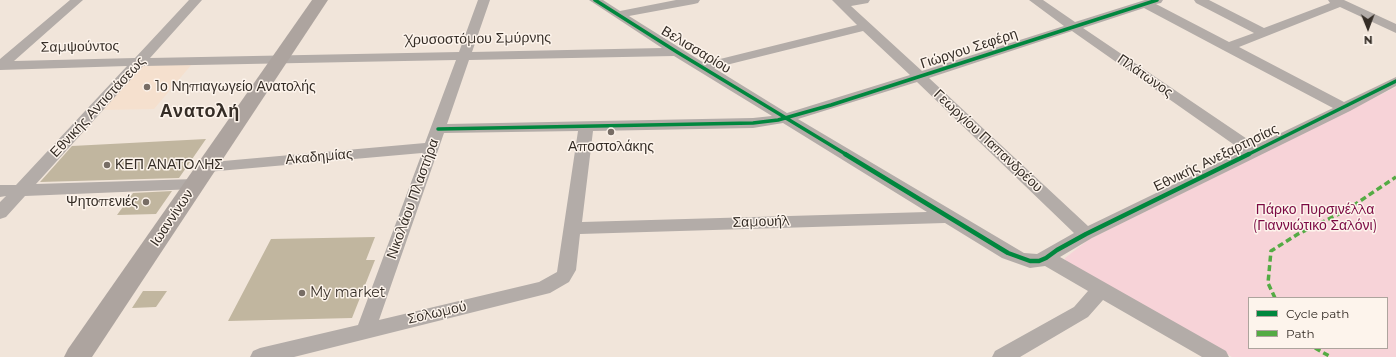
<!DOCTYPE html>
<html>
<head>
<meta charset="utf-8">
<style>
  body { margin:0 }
  #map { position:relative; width:1396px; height:357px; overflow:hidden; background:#f1e5da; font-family:Montserrat,sans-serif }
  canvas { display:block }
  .legend { position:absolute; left:1248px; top:297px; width:140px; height:52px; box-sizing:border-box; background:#fdf4ec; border:1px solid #ada49d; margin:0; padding:5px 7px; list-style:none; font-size:12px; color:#352d26 }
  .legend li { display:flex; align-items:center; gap:8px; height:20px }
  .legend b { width:20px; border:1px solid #ada49d }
  .north { position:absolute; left:1348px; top:8px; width:40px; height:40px; -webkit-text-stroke:3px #fdf4ec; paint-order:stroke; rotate:179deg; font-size:11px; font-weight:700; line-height:16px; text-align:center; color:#352d26 }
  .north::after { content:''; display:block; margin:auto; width:14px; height:18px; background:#352d26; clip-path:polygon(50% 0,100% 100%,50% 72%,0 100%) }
</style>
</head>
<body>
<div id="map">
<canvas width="1396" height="357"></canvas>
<ul class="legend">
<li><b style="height:5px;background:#00873e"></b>Cycle path</li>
<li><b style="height:5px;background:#54ab44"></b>Path</li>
</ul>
<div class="north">N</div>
</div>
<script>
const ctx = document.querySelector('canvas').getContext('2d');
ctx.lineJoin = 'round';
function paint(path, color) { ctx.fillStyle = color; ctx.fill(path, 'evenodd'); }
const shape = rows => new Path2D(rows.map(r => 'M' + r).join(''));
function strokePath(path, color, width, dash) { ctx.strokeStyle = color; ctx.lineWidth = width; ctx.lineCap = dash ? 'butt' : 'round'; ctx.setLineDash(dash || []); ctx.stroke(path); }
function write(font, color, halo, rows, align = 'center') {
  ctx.font = font + ' Montserrat,sans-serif'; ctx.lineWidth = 3; ctx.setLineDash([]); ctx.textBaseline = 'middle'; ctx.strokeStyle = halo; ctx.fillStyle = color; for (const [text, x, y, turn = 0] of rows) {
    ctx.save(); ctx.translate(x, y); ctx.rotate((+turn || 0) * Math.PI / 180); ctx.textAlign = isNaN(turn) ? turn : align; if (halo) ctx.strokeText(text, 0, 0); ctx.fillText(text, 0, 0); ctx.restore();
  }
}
paint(shape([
  [143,64,192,64,154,109,100,110]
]), '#f5e0ce');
paint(shape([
  [1396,87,1396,357,1232,357,1065,261,1065,258,1088,240],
  [1249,298,1387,298,1387,348,1249,348]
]), '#f7d3d8');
paint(shape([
  [206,139,179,178,40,182,72,146],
  [172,191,156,214,117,215,133,193],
  [375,237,366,260,375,260,352,318,228,321,271,239],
  [143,291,167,291,156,307,132,308]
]), '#c1b69f');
paint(shape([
  [70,0,83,0,14,61,135,58,189,0,202,0,150,58,459,52,478,0,490,0,472,52,662,48,589,0,603,0,620,11,676,0,700,0,698,3,694,4,629,16,704,63,857,25,832,0,870,0,868,3,851,6,922,71,1064,26,1029,0,1043,0,1075,22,1145,0,1163,0,1161,3,1156,4,1229,42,1254,33,1196,3,1194,0,1209,0,1264,28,1330,3,1328,0,1344,0,1396,24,1396,33,1340,7,1239,47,1344,102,1396,77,1396,86,1350,111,1092,238,1060,257,1226,351,1229,357,1202,357,1103,300,1088,317,1020,357,992,357,995,351,1074,307,1088,291,1045,266,1030,268,1002,258,945,223,580,234,576,270,569,282,550,293,294,357,250,357,253,351,260,348,358,325,422,153,207,172,201,171,199,167,201,163,425,143,456,60,143,66,36,184,195,179,201,180,203,184,201,188,195,189,25,196,6,217,0,219,0,202,6,196,0,197,0,185,16,185,127,66,0,70,0,59,70,0],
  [1144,8,1223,50,1333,108,1256,145,1083,28,1144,8],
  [863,31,910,75,787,113,714,68,863,31],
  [1072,31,1243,151,1088,226,929,78,1072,31],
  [674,56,772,116,753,118,447,124,469,60,674,56],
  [917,82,1074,233,1037,254,1024,253,798,119,917,82],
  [783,123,927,212,582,222,593,131,753,128,783,123],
  [578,131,557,272,539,282,379,320,444,133,578,131]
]), '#b3aca8');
paint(shape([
  [312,0,328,0,92,357,64,357,68,349,312,0]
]), '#ada49f');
strokePath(shape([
  [1275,298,1268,283,1271,251,1298,234,1345,211,1396,177],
  [1315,348,1331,357]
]), '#54ab44', 3.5, [6, 3.5]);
strokePath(shape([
  [595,0,677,52,847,155],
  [438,129,753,123,778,120,831,105,1157,0],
  [1247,155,1396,81]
]), '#00873e', 3.5);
strokePath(shape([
  [845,154,1008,253,1030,261,1039,261,1046,258,1057,250,1086,234,1249,154]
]), '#00873e', 4.5);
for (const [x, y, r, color] of [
  [147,87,4,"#776d65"],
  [611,132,4,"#776d65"],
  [107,165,4,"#776d65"],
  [146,202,4,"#776d65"],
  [302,293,4,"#776d65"]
]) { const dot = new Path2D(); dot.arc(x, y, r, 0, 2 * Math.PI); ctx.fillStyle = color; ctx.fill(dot); strokePath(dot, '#fdf4ec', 1.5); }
write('14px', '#352d26', '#fdf4ec', [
  ["Χρυσοστόμου Σμύρνης",478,39,-1],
  ["Σαμψούντος",80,47,-1],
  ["Γιώργου Σεφέρη",969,49,-18],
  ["Βελισσαρίου",696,50,31],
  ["Πλάτωνος",1145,76,35],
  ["Εθνικής Αντιστάσεως",98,107,-47],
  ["Γεωργίου Παπανδρέου",988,141,43],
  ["Ακαδημίας",319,157,-5],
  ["Εθνικής Ανεξαρτησίας",1216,158,-26],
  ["Νικολάου Πλαστήρα",413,199,-70],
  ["Ιωαννίνων",172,218,-56],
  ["Σαμουήλ",761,222,-2],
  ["Σολωμού",437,313,-13]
]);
write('14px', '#352d26', '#fdf4ec', [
  ["1ο Νηπιαγωγείο Ανατολής",155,87],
  ["Αποστολάκης",611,147,"center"],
  ["ΚΕΠ ΑΝΑΤΟΛΗΣ",115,165],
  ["Ψητοπενιές",138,202,"right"],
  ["My market",310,293]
], 'left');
write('14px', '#7b0943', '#fdf4ec', [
  ["Πάρκο Πυρσινέλλα",1315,210],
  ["(Γιαννιώτικο Σαλόνι)",1315,226]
]);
ctx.letterSpacing = '1px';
write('bold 18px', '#352d26', '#fdf4ec', [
  ["Ανατολή",200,112]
]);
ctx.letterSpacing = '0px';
</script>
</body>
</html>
